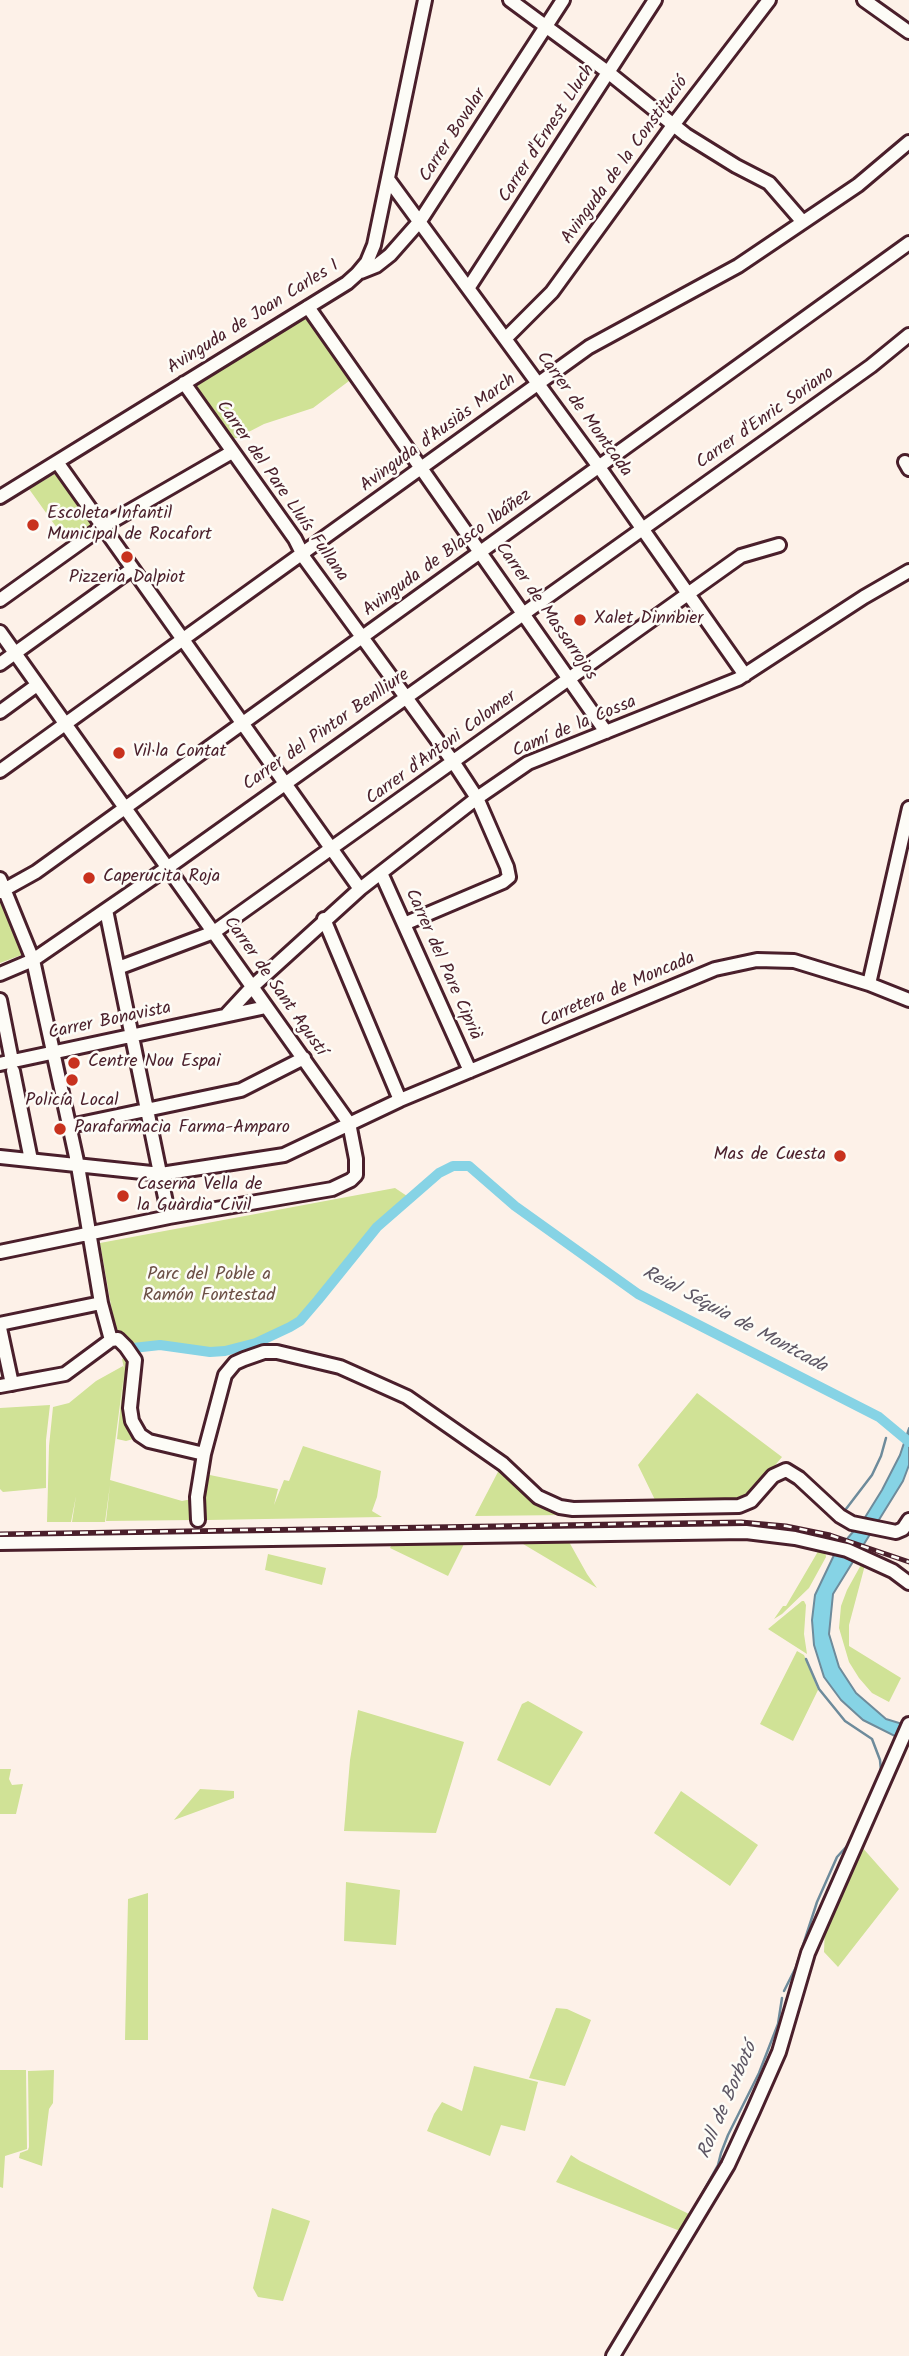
<!DOCTYPE html>
<html>
<head>
<meta charset="utf-8">
<style>
  body { margin:0 }
  canvas { display:block; background:#fdf1e8 }
</style>
</head>
<body>
<canvas width="909" height="2356"></canvas>
<script>
const ctx = document.querySelector('canvas').getContext('2d');
ctx.lineJoin = 'round';
function paint(path, color) { ctx.fillStyle = color; ctx.fill(path, 'evenodd'); }
const shape = rows => new Path2D(rows.map(r => 'M' + r).join(''));
function strokePath(path, color, width, dash) { ctx.strokeStyle = color; ctx.lineWidth = width; ctx.lineCap = dash ? 'butt' : 'round'; ctx.setLineDash(dash || []); ctx.stroke(path); }
function write(font, color, halo, rows, align = 'center') {
  ctx.font = font + ' Kalam,sans-serif'; ctx.lineWidth = 5; ctx.setLineDash([]); ctx.textBaseline = 'middle'; ctx.strokeStyle = halo; ctx.fillStyle = color; for (const [text, x, y, turn = 0] of rows) {
    ctx.save(); ctx.translate(x, y); ctx.rotate((+turn || 0) * Math.PI / 180); ctx.textAlign = isNaN(turn) ? turn : align; if (halo) ctx.strokeText(text, 0, 0); ctx.fillText(text, 0, 0); ctx.restore();
  }
}
paint(shape([
  [307,317,350,377,349,381,313,408,264,424,237,438,231,438,196,386],
  [55,474,95,523,67,542,29,489],
  [3,899,24,954,0,963,0,900],
  [395,1188,407,1196,376,1223,298,1319,267,1337,225,1348,209,1350,161,1343,134,1346,115,1328,100,1243],
  [127,1356,130,1363,137,1438,126,1441,117,1439,124,1374,110,1480,182,1501,192,1499,193,1520,106,1521,110,1485,105,1522,72,1522,76,1496,71,1522,47,1522,49,1446,53,1407,69,1403,96,1381,123,1366,124,1368,122,1359],
  [697,1393,782,1457,751,1494,744,1498,718,1502,656,1502,638,1465],
  [50,1405,46,1440,46,1488,3,1492,0,1489,0,1408],
  [303,1446,381,1471,377,1497,372,1511,382,1517,207,1520,201,1496,205,1474,278,1489,274,1505,284,1480,289,1481],
  [500,1468,567,1513,566,1515,475,1516],
  [568,1540,587,1574,597,1588,518,1541],
  [465,1542,448,1576,390,1548,392,1544],
  [820,1548,825,1551,826,1557,809,1588,782,1614,774,1619,783,1606,786,1606],
  [268,1554,326,1568,322,1585,265,1570],
  [862,1563,865,1565,849,1625,849,1646,901,1678,889,1702,872,1693,859,1678,849,1662,839,1628,841,1606,847,1590],
  [802,1601,804,1601,806,1605,804,1634,807,1654,768,1629],
  [797,1651,804,1655,818,1690,793,1741,760,1724],
  [528,1701,583,1732,550,1786,497,1760,522,1704],
  [358,1710,464,1742,436,1833,344,1831,350,1760],
  [0,1769,11,1769,9,1779,12,1785,23,1784,16,1814,0,1814],
  [200,1789,234,1791,234,1798,174,1820],
  [681,1791,758,1845,730,1886,654,1833],
  [861,1846,899,1889,838,1967,824,1952,825,1926],
  [346,1882,400,1890,396,1945,344,1941],
  [148,1893,148,2040,125,2040,128,1899],
  [556,2008,567,2009,591,2020,565,2086,529,2078],
  [474,2066,538,2082,525,2131,501,2125,490,2156,427,2131,434,2114,442,2102,462,2111],
  [0,2070,26,2070,27,2149,5,2156,3,2188,0,2187],
  [54,2070,53,2103,49,2109,42,2166,19,2158,20,2153,28,2150,29,2147,28,2071],
  [571,2155,580,2161,689,2214,680,2231,556,2182],
  [272,2208,310,2221,283,2301,258,2297,253,2288]
]), '#d0e296');
const water = shape([
  [909,1428,909,1465,903,1481,833,1594,829,1634,839,1667,856,1693,886,1719,909,1726,909,1743,863,1720,841,1700,824,1677,814,1645,812,1620,815,1595,835,1553,864,1519,882,1490,900,1455,909,1428]
]);
paint(water, '#86d3e5');
strokePath(water, '#6e8b9b', 2);
strokePath(shape([
  [846,1509,872,1475,881,1456,886,1438],
  [806,1659,819,1689,845,1721,872,1739,880,1760,881,1771],
  [784,1991,796,1967,817,1902,837,1857,847,1846,863,1813],
  [693,2210,718,2165,721,2153,728,2135,759,2073,778,2024,782,1998],
  [683,2228,688,2218]
]), '#6e8b9b', 2.5);
strokePath(shape([
  [133,1348,160,1345,210,1352,225,1351,256,1343,290,1327,300,1321,318,1300,377,1227,439,1173,453,1166,469,1166,515,1206,638,1294,879,1417,909,1442]
]), '#86d3e5', 10);
const minor = shape([
  [510,0,609,73,686,135,736,166,769,183,802,221],
  [864,0,909,32],
  [388,179,599,467,745,675],
  [361,272,376,266,390,255,420,221,563,0],
  [469,287,655,0],
  [308,307,606,732],
  [506,338,552,292,674,124,769,0],
  [184,383,295,539,305,559,454,763,477,798,507,867,509,877,503,882,404,924],
  [57,462,360,889],
  [905,462,909,469],
  [0,497,347,283,357,274,367,262,374,245,425,0],
  [0,600,102,527,232,452],
  [0,632,349,1123,356,1159,356,1175,351,1180,332,1189,169,1217,0,1252],
  [0,664,132,569],
  [0,712,37,685],
  [0,771,589,347,738,266,858,185,909,142],
  [381,873,470,1071],
  [0,879,33,960,0,974],
  [0,892,36,872,909,243],
  [106,910,169,1217],
  [324,919,400,1100],
  [118,968,214,932,741,556,779,545],
  [869,984,909,808],
  [0,1000,12,1061],
  [227,1014,252,987,360,889,477,798,528,763,738,679,864,597,909,571],
  [0,1064,266,1007],
  [13,1071,31,1160],
  [70,1126,241,1090,304,1058],
  [0,1157,161,1174,284,1155,400,1100,715,969,757,960,794,961,869,984,909,1000],
  [0,1324,101,1303],
  [0,1328,12,1384],
  [111,1340,101,1303,78,1166,33,960,167,868,871,366,909,335],
  [111,1340,118,1339,126,1347,135,1360,130,1408,132,1421,140,1435,149,1441,204,1454],
  [0,1386,65,1374,111,1340],
  [198,1520,197,1497,204,1454,225,1375,235,1363,244,1359,264,1352,277,1352,340,1367,407,1397,503,1464,538,1497,560,1507,573,1509,739,1506,751,1501,773,1476,786,1470,799,1478,840,1516,852,1523,896,1532,903,1529,909,1520],
  [0,1543,746,1532,795,1538,847,1550,893,1571,909,1583],
  [613,2356,728,2165,753,2111,779,2052,808,1953,909,1724]
]);
strokePath(minor, '#4a1f2b', 18);
strokePath(minor, '#fdfcf7', 12);
const rail = shape([
  [0,1534,741,1522,786,1526,830,1535,909,1562]
]);
strokePath(rail, '#4a1f2b', 5);
strokePath(rail, '#fdfcf7', 2.5, [8]);
for (const [x, y, r, color] of [
  [33,525,7,"#c8321e"],
  [127,557,7,"#c8321e"],
  [580,620,7,"#c8321e"],
  [119,753,7,"#c8321e"],
  [89,878,7,"#c8321e"],
  [74,1063,7,"#c8321e"],
  [72,1080,7,"#c8321e"],
  [60,1129,7,"#c8321e"],
  [840,1156,7,"#c8321e"],
  [123,1196,7,"#c8321e"]
]) { const dot = new Path2D(); dot.arc(x, y, r, 0, 2 * Math.PI); ctx.fillStyle = color; ctx.fill(dot); strokePath(dot, '#fdfcf7', 2.5); }
write('18px', '#4a1f2b', '#fdfcf7', [
  ["Carrer d'Ernest Lluch",548,134,-57],
  ["Carrer Bovalar",454,136,-57],
  ["Avinguda de la Constitució",626,161,-54],
  ["Avinguda de Joan Carles I",254,318,-32],
  ["Carrer de Montcada",583,415,54],
  ["Carrer d'Enric Soriano",766,419,-35],
  ["Avinguda d'Ausiàs March",439,434,-36],
  ["Carrer del Pare Lluís Fullana",281,492,55],
  ["Avinguda de Blasco Ibáñez",448,554,-36],
  ["Carrer de Massarrojos",545,612,55],
  ["Camí de la Cossa",575,728,-23],
  ["Carrer del Pintor Benlliure",327,731,-35],
  ["Carrer d'Antoni Colomer",442,749,-36],
  ["Carrer del Pare Ciprià",442,965,66],
  ["Carrer de Sant Agustí",274,987,55],
  ["Carretera de Moncada",618,991,-23],
  ["Carrer Bonavista",110,1022,-12]
]);
write('18px', '#4a1f2b', '#fdfcf7', [
  ["Escoleta Infantil",47,515],
  ["Municipal de Rocafort",47,536],
  ["Pizzeria Dalpiot",127,579,"center"],
  ["Xalet Dinnbier",594,620],
  ["Vil·la Contat",133,753],
  ["Caperucita Roja",103,878],
  ["Centre Nou Espai",88,1063],
  ["Policía Local",72,1102,"center"],
  ["Parafarmacia Farma-Amparo",74,1129],
  ["Mas de Cuesta",826,1156,"right"],
  ["Caserna Vella de",137,1186],
  ["la Guàrdia Civil",137,1207]
], 'left');
write('18px', '#6c5046', '#fdfcf7', [
  ["Parc del Poble a",209,1276],
  ["Ramón Fontestad",209,1297]
]);
write('italic 19px', '#5c5563', '#fdfcf7', [
  ["Reial Séquia de Montcada",734,1321,28],
  ["Roll de Borbotó",729,2101,-67]
]);
</script>
</body>
</html>
